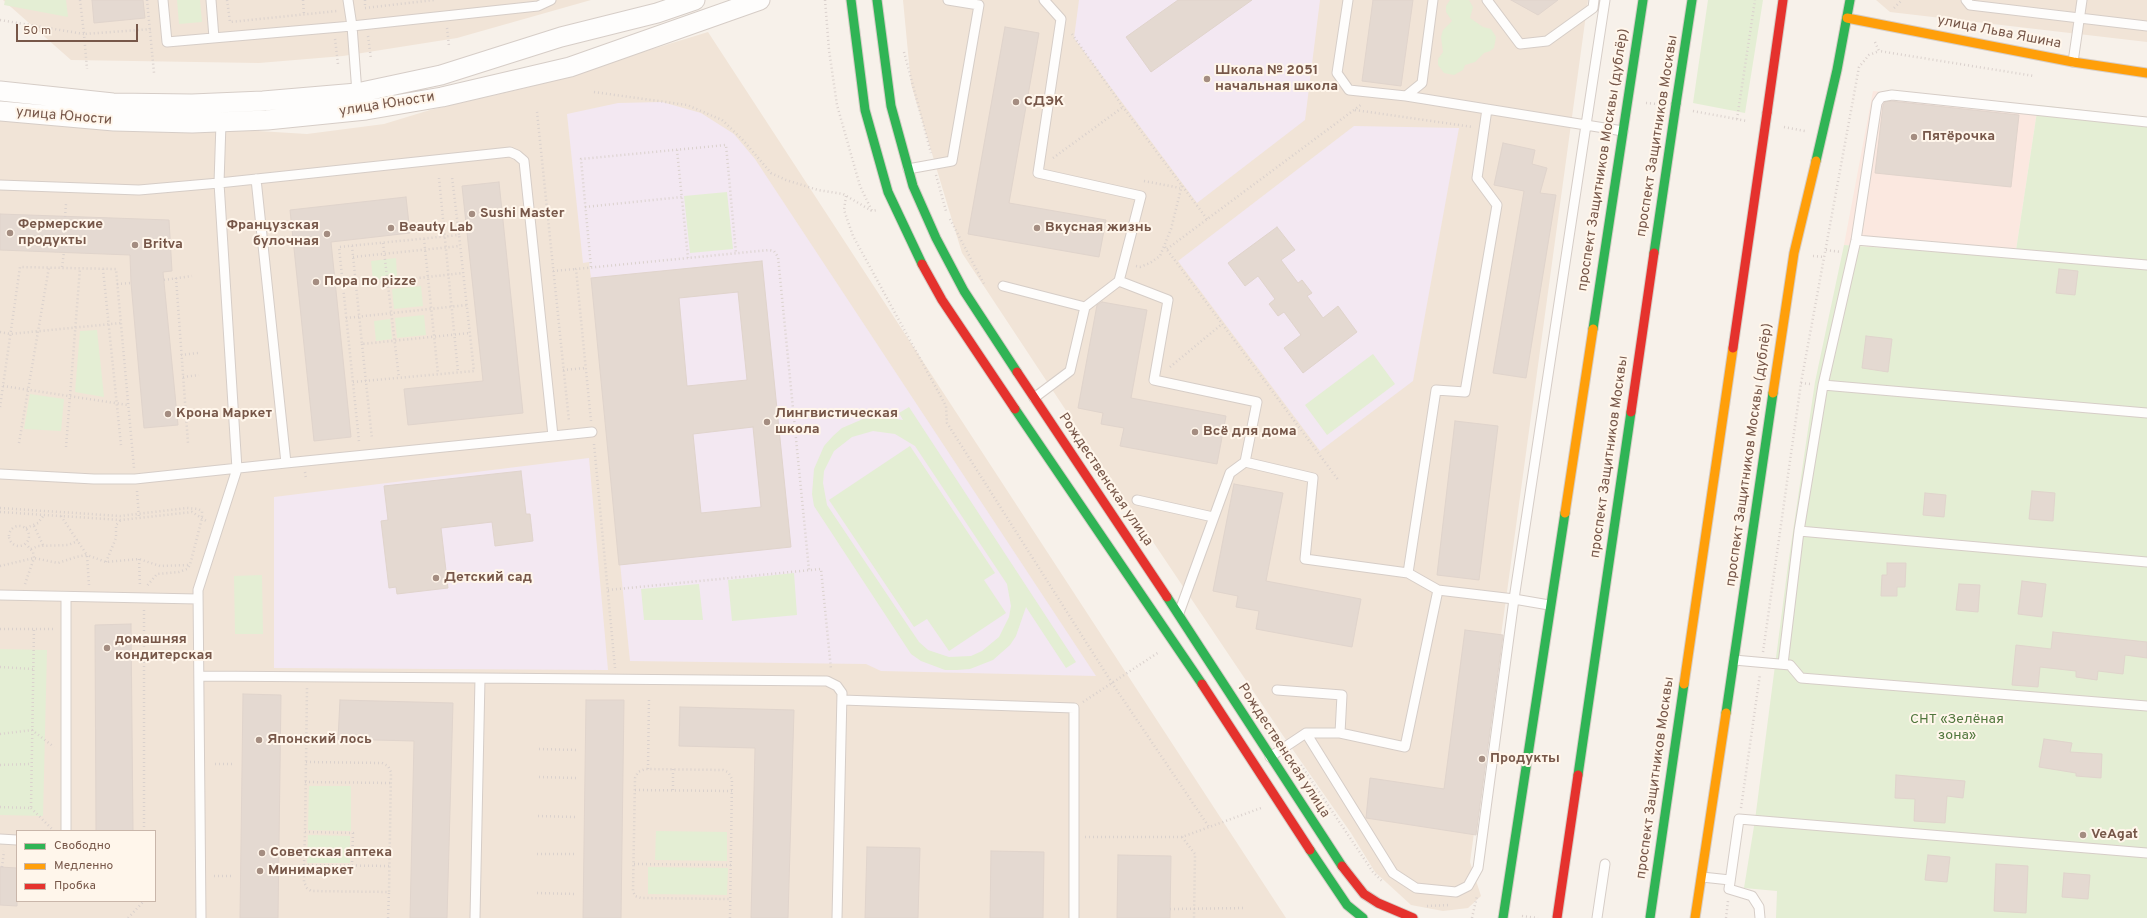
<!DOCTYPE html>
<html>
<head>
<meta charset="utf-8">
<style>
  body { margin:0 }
  #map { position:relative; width:2147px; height:918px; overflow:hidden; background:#f7f1ea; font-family:Overpass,sans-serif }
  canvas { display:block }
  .legend { position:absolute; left:16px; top:830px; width:140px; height:72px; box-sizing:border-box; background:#fff6eb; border:1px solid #c9b6aa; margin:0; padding:5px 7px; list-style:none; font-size:12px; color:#775749 }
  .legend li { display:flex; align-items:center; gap:8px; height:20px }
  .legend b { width:20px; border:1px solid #c9b6aa }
  .scale { position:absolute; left:16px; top:24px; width:122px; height:18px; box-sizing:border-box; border:2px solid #775749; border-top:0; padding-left:5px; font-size:12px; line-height:14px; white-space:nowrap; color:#775749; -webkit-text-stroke:3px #fff6eb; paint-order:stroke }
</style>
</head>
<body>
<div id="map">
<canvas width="2147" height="918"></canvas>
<ul class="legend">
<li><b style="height:5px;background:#30b455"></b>Свободно</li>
<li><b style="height:5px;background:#ff9f0a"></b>Медленно</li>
<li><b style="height:5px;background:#e5322d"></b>Пробка</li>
</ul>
<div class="scale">50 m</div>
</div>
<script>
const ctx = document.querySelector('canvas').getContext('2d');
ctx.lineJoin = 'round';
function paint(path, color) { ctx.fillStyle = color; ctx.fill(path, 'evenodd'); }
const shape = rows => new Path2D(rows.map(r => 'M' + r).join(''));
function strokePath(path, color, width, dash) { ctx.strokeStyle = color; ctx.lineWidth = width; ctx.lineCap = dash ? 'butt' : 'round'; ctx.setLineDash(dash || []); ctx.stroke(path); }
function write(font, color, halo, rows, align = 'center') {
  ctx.font = font + ' Overpass,sans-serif'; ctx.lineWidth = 4; ctx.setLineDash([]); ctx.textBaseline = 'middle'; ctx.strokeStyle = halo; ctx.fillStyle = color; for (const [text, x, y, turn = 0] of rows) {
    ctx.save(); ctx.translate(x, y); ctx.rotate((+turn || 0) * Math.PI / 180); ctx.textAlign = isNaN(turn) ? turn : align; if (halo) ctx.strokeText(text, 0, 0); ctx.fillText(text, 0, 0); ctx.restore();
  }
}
paint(shape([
  [3,0,591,0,457,38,343,56,259,63,71,60],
  [903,0,1588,0,1470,862,1481,896,1468,908,1443,911,1411,905,1375,872,1351,833,1284,737,1135,515,962,253,911,84],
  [1876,0,2147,0,2147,42,1890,12],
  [708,32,1286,918,0,918,0,120,111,130,184,133,242,130,307,134,384,124,430,110,525,88],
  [17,831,155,831,155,901,17,901]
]), '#f1e4d7');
paint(shape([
  [1873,91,2038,105,2015,257,1844,245]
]), '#fbe8e0');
paint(shape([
  [1079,0,1320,0,1305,120,1197,203,1074,38],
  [662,102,701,113,734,134,755,159,1096,676,881,671,866,664,630,661,591,278,589,262,583,263,567,114,618,103],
  [1354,126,1459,128,1413,381,1320,451,1178,261],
  [589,458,608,670,274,668,274,497]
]), '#f3e8f2');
paint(shape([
  [5,0,66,0,68,17,4,5],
  [177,0,200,0,202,22,179,24],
  [1450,0,1469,0,1473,7,1470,18,1483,27,1491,29,1496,37,1494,48,1490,51,1484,53,1475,62,1465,65,1463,70,1454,75,1444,73,1438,65,1438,59,1443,52,1441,37,1443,30,1452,21,1446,12,1446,6],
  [1708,0,1763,0,1745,113,1693,103],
  [2038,105,2147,117,2147,918,1776,918,1777,891,1744,888,1755,820,1788,565,1815,382,1844,245,2015,257],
  [727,192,733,249,690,253,684,196],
  [396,258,397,277,373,280,371,261],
  [421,286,423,306,394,309,392,289],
  [424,315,426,335,397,338,395,318],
  [390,319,392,339,376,341,374,321],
  [97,330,104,397,75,392,80,331],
  [1373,354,1395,384,1327,435,1305,405],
  [30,394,64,399,61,431,24,429],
  [909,407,1076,662,1066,668,1026,607,1016,636,1010,645,993,660,970,669,957,670,945,670,921,661,911,654,814,506,812,494,814,469,824,446,833,436,842,428,863,419,885,417,903,420,899,413],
  [873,431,895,434,915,446,1007,584,1011,606,1009,617,999,637,982,651,971,656,949,657,928,650,919,642,827,505,823,483,824,471,834,451,852,437],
  [910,446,995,573,984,580,1006,613,949,651,927,619,914,627,829,500],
  [794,573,797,615,732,621,728,580],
  [262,575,263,634,235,634,234,576],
  [699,584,703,620,644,620,641,589],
  [0,649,47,650,43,816,0,815],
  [309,786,351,786,351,831,308,830],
  [656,831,727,832,727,861,655,860],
  [308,835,350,836,350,863,307,863],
  [648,867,728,868,727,895,648,894]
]), '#e4eed4');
const building = shape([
  [92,0,143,0,145,18,94,23,92,0],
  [1178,0,1252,0,1151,72,1126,37,1178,0],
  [1373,0,1413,0,1401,86,1362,81,1373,0],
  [1511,0,1558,0,1538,15,1511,0],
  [1005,27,1039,33,1009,203,1106,220,1099,257,968,234,1005,27],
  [1890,101,2019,115,2011,187,1875,173,1883,105,1885,102,1890,101],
  [1503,143,1535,150,1532,164,1547,168,1540,193,1556,195,1526,378,1493,373,1524,191,1494,185,1503,143],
  [499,182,523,413,408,425,404,389,483,381,462,186,499,182],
  [406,197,410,233,331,242,351,437,314,441,290,210,406,197],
  [0,214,169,220,172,271,163,272,178,425,144,428,131,283,130,255,0,250,0,214],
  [1277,227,1295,250,1281,260,1298,283,1302,280,1312,293,1307,296,1323,318,1338,306,1357,332,1303,373,1284,348,1301,335,1284,312,1278,316,1269,304,1275,299,1258,276,1245,286,1228,263,1277,227],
  [762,261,791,547,619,565,591,278,762,261],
  [738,292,747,380,687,386,679,298,738,292],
  [753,427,761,507,701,513,693,434,753,427],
  [2059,269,2078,271,2075,295,2056,293,2059,269],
  [1102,302,1147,310,1131,398,1226,416,1217,464,1120,446,1124,428,1101,424,1103,413,1078,408,1097,305,1102,302],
  [1866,336,1892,339,1888,372,1862,368,1866,336],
  [1455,421,1498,426,1479,580,1437,575,1455,421],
  [521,471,526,514,530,514,533,541,495,546,492,522,441,528,448,588,397,594,396,587,389,588,381,521,388,520,384,486,521,471],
  [1234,484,1283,493,1266,581,1361,599,1352,647,1256,629,1259,611,1236,607,1238,596,1213,591,1234,484],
  [2032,491,2055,493,2053,521,2029,519,2032,491],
  [1925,493,1946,495,1944,517,1923,515,1925,493],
  [1887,563,1906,563,1905,587,1897,587,1897,596,1881,596,1882,575,1887,575,1887,563],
  [2022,581,2046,584,2042,617,2018,614,2022,581],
  [1959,584,1980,585,1978,612,1956,610,1959,584],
  [131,624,133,831,96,831,95,625,131,624],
  [1465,630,1503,635,1476,835,1366,818,1370,778,1444,789,1465,630],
  [2053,632,2147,642,2147,658,2125,655,2123,674,2098,671,2097,680,2076,677,2076,671,2040,667,2038,687,2012,685,2016,645,2051,649,2053,632],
  [243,694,281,695,278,918,240,918,243,694],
  [340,700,453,703,447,918,410,918,414,741,338,739,340,700],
  [586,700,624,700,621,918,583,918,586,700],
  [680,707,794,710,788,918,751,918,755,748,679,746,680,707],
  [2044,739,2072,743,2070,752,2102,754,2101,778,2076,776,2076,773,2039,767,2044,739],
  [1896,775,1965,781,1963,798,1947,796,1945,823,1914,821,1915,799,1895,798,1896,775],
  [867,847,920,848,918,918,865,918,867,847],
  [991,851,1044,852,1043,918,990,918,991,851],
  [1118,855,1171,856,1170,918,1117,918,1118,855],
  [1928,855,1950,857,1947,882,1925,880,1928,855],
  [1996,864,2028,866,2026,913,1994,911,1996,864],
  [0,867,17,868,17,906,0,905,0,867],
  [2064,873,2090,875,2088,899,2062,897,2064,873]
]);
paint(building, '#e4d9d1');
strokePath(building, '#e0d4cc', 1);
const lane = shape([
  [163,0,167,42,352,26,357,93],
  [211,0,214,38],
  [348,0,352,26,538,6,551,0],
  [1044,0,1061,19,1038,173,1141,196,1119,281,1168,300,1154,380,1257,402,1245,462,1313,478,1305,559,1408,573],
  [1348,0,1337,73,1349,90,1406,96,1422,83,1433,0],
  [1487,0,1520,44,1547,41,1593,8,1594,0],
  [1966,0,1970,5,2147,26],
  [2073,62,2082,0],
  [1406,96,1623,131],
  [908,169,952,161,979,5,948,0],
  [0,185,139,190,219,183,510,152,517,155,524,161,553,436,286,463],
  [1856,240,2147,265],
  [1003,286,1085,307],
  [1823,385,2147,413],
  [1034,398,1070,371,1085,307,1119,281],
  [553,436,592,432],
  [0,474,94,479,135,479,286,463,256,179],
  [1137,500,1213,517],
  [1799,531,2147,562],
  [1438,590,1408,573,1436,390,1465,392,1497,205,1477,178,1487,109],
  [0,595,198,599],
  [1179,613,1230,473,1245,462],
  [1734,660,1790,665,1801,678,2147,706],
  [1783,664,1799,531,1823,385,1856,240,1877,103,1881,97,1892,95,2147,122],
  [199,676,480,678,475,918],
  [480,678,827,681,837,686,842,693,837,918],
  [1277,690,1342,695,1340,733,1405,747,1438,590,1514,599,1549,605],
  [842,700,1074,708,1074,918],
  [1306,733,1340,733],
  [1270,757,1306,733,1393,873,1416,888,1456,892,1468,886,1478,868,1514,599,1605,0],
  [66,831,66,597],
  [0,839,17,840],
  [1702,877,1730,880],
  [201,918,198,590,237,469,219,183,221,123],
  [1597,918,1605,864],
  [1760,918,1759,907,1752,896,1729,889,1739,819,2147,853]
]);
const street = shape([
  [0,91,113,103,192,104,263,101,357,93,441,75,561,37,657,13,695,0],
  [0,111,114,121,192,123,267,120,366,110,442,97,570,67,760,0]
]);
const fast = shape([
  [851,0,865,110,888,192,922,264],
  [877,0,891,106,913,186,936,238,964,291,1017,372],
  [1676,104,1692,0],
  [1816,161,1837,70,1850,0],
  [1593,329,1643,0],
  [1015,409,1202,684],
  [1167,597,1342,866],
  [1726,713,1773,393],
  [1310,850,1347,905,1363,918],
  [1503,918,1565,513]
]);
const slow = shape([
  [1847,18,2073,62,2147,73],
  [1773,393,1794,253,1816,161],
  [1565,513,1593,329],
  [1695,918,1726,713]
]);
const jam = shape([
  [1767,113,1783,0],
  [922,264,942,300,1015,409],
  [1017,372,1167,597],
  [1202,684,1310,850],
  [1342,866,1364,894,1378,903,1413,918]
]);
strokePath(lane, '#d6cdc7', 11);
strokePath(street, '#d6cdc7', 21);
strokePath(fast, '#d6cdc6', 11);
strokePath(slow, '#d6cdc6', 11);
strokePath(jam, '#d6cdc6', 11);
strokePath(shape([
  [80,0,84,34,153,29],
  [147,0,154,73],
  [227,0,230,22,337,11],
  [303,0,304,15],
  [365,0,365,8,434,0],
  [825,0,829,50,837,105,860,186,872,211],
  [1894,8,1902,0],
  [0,20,84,34,87,69],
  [447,28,449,46],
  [1072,34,1123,107,1207,219],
  [368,36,371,59],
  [335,39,338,64],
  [1875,42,1879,51,2034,76],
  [904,52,931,153],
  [594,92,687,105,722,120,742,139,771,173,786,180,818,190,843,194,872,211,877,210],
  [1646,103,1657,104],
  [1355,110,1473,127],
  [1693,111,1747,121],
  [537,112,569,421],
  [1737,119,1755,0],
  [1784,127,1805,131],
  [677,150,688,258],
  [1053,158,1123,107],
  [936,175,946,211],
  [439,178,458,372],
  [1144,181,1180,188],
  [846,196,844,210,853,236,946,406,947,423,1112,683,1209,827],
  [585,207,682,197],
  [65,217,66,204],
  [950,219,984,284],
  [424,239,438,374],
  [383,243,399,378],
  [352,246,362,344,470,333],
  [1165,247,1339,481],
  [1167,249,1362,104],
  [1826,250,1841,252],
  [1813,256,1825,257],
  [353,257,460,246],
  [1136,266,1140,267,1150,263,1160,256,1171,229,1182,185],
  [62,267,64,252],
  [591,267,581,159,726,145,736,253],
  [103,269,121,445],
  [553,271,576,269],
  [176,278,188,443],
  [164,280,192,276],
  [117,284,131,283],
  [356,285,463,273],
  [346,318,467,305],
  [0,332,10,334,121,323],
  [362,344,372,439],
  [181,355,198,353],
  [1170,367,1222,324],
  [563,370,586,368],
  [183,377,199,375],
  [353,382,474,371,459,235],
  [1801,383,1811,384],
  [3,386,128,405],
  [0,407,20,267,116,269,134,468],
  [591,421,576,269,769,250,774,251,778,257,809,570],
  [359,441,339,247,459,235,452,177],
  [19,443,49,267],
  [594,444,615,668],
  [66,447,80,268],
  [305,472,306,479],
  [137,491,139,518],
  [0,508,120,516,187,508,198,509,202,511,202,518,190,565,187,569,179,572,157,574,146,587],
  [0,512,121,520,192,512,208,522],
  [61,516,87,555,89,585],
  [34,526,43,545],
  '9 536a10 10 0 1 1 20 0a10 10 0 1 1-20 0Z',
  [26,528,38,523,44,515],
  [31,549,38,546,68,545,78,541],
  [139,559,140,586],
  [106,562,116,538,116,525,121,520],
  [0,566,34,558,58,563,76,557,87,555,106,562,139,559,160,566,189,565],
  [25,584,34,558,33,552,26,544],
  [608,590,821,569,831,669],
  [0,629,54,629],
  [1763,652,1801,383,1859,67,1869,55,1879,51],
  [0,667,33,669],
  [1083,702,1159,652],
  [0,734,32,730,54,747],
  [539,749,577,750],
  [306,762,382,763,388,766,391,772,389,892,311,891,307,888,304,882,304,865,305,832,306,762,307,688],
  [215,764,232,764],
  [0,765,31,764],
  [1301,765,1373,872,1382,881],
  [648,769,649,697],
  [539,777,576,778],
  [305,782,390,783],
  [635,790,732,791],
  [673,790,673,769],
  [0,807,31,808,34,629],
  [31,808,53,830],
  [1741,808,1760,674],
  [538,816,575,817],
  [144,831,144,610],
  [305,832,353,833,352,865],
  [1085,837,1182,837,1261,808],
  [1182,837,1195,854,1194,918],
  [537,854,575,854],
  [634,864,731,865],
  [304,865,389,866],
  [2,867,4,851],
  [214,876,231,876],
  [537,893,575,894],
  [1427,906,1450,905],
  [1170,909,1245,908],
  [1522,916,1538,918],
  [128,918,144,901],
  [388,918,389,892],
  [730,918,732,779,728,772,723,770,645,769,638,772,635,778,633,891,635,896,641,898,730,899],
  [1472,918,1477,896],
  [1726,918,1728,901]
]), '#dad1cd', 2.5, [1, 3]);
strokePath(lane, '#fefdfc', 9);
strokePath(street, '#fefdfc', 19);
strokePath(fast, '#30b455', 9);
strokePath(slow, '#ff9f0a', 9);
strokePath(jam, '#e5322d', 9);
const fastBridge = shape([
  [1654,253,1676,104],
  [1578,775,1631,412],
  [1650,918,1684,684]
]);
const slowBridge = shape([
  [1684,684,1733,348]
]);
const jamBridge = shape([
  [1733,348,1767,113],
  [1631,412,1654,253],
  [1557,918,1578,775]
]);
strokePath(fastBridge, '#d6cdc6', 11, []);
strokePath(slowBridge, '#d6cdc6', 11, []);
strokePath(jamBridge, '#d6cdc6', 11, []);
strokePath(fastBridge, '#30b455', 9);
strokePath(slowBridge, '#ff9f0a', 9);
strokePath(jamBridge, '#e5322d', 9);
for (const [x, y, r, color] of [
  [1207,79,4,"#a48d81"],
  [1016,102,4,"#a48d81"],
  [1914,137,4,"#a48d81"],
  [472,214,4,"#a48d81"],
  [391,228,4,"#a48d81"],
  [1037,228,4,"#a48d81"],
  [10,233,4,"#a48d81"],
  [327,234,4,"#a48d81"],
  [135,245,4,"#a48d81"],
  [316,282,4,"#a48d81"],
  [168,414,4,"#a48d81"],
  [767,422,4,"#a48d81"],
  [1195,432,4,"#a48d81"],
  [436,578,4,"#a48d81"],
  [107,648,4,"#a48d81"],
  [259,740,4,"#a48d81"],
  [1482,759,4,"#a48d81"],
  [2083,835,4,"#a48d81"],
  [262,853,4,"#a48d81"],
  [260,871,4,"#a48d81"]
]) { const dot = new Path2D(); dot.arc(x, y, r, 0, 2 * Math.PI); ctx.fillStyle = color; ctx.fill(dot); strokePath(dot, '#fff6eb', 1.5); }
write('14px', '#775749', '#fff6eb', [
  ["улица Льва Яшина",1999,33,11],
  ["улица Юности",387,105,-9],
  ["улица Юности",64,117,5],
  ["проспект Защитников Москвы",1658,136,-81],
  ["проспект Защитников Москвы (дублёр)",1604,160,-81],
  ["проспект Защитников Москвы (дублёр)",1750,455,-82],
  ["проспект Защитников Москвы",1610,457,-82],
  ["Рождественская улица",1105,480,56],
  ["Рождественская улица",1283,751,57],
  ["проспект Защитников Москвы",1656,778,-82]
]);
write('bold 14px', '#775749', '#fff6eb', [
  ["Школа № 2051",1215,71],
  ["начальная школа",1215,87],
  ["СДЭК",1024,102],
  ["Пятёрочка",1922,137],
  ["Sushi Master",480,214],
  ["Фермерские",18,225],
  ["продукты",18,241],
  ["Французская",319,226,"right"],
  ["булочная",319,242,"right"],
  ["Beauty Lab",399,228],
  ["Вкусная жизнь",1045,228],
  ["Britva",143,245],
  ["Пора по pizze",324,282],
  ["Крона Маркет",176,414],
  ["Лингвистическая",775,414],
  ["школа",775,430],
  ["Всё для дома",1203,432],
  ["Детский сад",444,578],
  ["домашняя",115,640],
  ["кондитерская",115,656],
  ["Японский лось",267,740],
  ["Продукты",1490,759],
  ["VeAgat",2091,835],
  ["Советская аптека",270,853],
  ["Минимаркет",268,871]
], 'left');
write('14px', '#51773d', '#fff6eb', [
  ["СНТ «Зелёная",1957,720],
  ["зона»",1957,736]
]);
</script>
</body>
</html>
